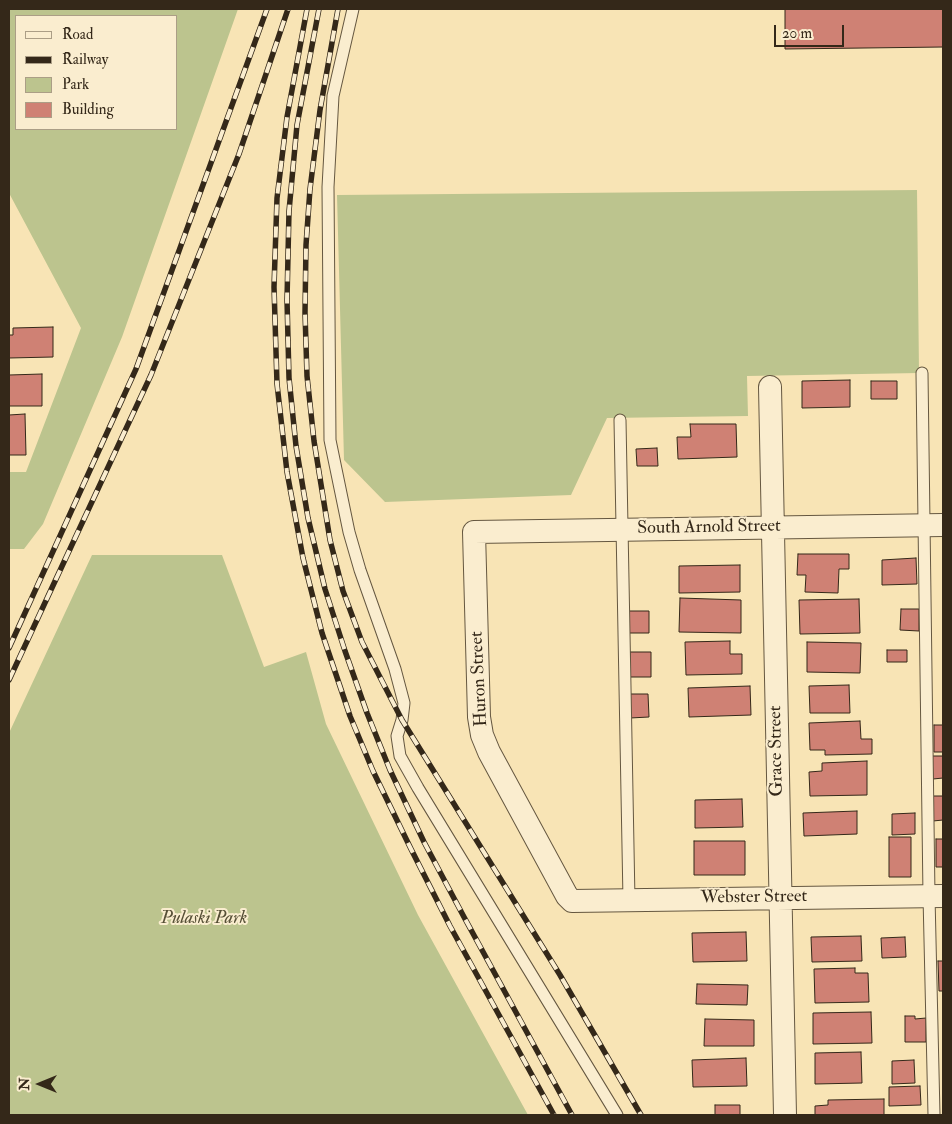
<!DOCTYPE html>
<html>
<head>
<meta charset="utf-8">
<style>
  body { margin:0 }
  #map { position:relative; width:952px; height:1124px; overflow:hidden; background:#f8e4b5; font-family:"IM FELL Double Pica",serif }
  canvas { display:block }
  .frame { position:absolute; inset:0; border:10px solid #342819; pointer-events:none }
  .legend { position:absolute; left:15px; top:15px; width:162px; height:115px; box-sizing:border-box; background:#faedcf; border:1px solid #ab9e86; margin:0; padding:6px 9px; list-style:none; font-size:15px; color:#342819 }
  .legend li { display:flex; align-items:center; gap:10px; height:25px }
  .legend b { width:25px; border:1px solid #ab9e86 }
  .north { position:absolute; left:15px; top:1059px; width:50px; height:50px; -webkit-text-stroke:4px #faedcf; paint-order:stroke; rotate:270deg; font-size:14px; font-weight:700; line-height:20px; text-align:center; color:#342819 }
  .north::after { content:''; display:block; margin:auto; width:18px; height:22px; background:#342819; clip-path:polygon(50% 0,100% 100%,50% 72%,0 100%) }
  .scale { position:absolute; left:774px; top:25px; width:70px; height:22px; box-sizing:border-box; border:2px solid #342819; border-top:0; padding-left:6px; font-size:15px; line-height:18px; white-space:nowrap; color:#342819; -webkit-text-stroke:4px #faedcf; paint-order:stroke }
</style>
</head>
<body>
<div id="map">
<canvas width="952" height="1124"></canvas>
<div class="frame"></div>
<ul class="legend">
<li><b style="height:6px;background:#faedcf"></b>Road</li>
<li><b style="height:6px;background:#342819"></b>Railway</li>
<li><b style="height:14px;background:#bcc48e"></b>Park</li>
<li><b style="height:14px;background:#cf8174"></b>Building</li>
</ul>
<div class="north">N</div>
<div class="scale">20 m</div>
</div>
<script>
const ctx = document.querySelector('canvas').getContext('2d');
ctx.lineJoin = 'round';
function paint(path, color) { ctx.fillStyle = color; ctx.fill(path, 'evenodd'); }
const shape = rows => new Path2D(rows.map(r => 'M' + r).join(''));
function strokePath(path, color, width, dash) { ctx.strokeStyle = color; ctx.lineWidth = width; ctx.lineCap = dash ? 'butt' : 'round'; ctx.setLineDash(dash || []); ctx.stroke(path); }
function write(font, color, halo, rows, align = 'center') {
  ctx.font = font + ' "IM FELL Double Pica",serif'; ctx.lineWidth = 4; ctx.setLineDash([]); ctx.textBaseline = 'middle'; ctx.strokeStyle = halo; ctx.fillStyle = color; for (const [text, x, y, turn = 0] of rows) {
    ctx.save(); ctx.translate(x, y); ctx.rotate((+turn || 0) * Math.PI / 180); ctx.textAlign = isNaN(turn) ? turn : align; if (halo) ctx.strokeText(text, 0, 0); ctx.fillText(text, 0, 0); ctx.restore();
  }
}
paint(shape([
  [9,9,238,9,122,337,43,524,24,549,9,549,9,472,26,472,81,328,9,193],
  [16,16,176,16,176,129,16,129],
  [917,190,919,373,747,376,748,416,607,418,571,495,385,502,344,460,337,195],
  [92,555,222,555,264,667,306,652,326,724,418,915,528,1115,9,1115,9,733]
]), '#bcc48e');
const building = shape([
  [785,9,943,9,943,47,785,49,785,9],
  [53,327,53,357,9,358,9,335,13,335,13,328,53,327],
  [42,374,42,406,9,406,9,375,42,374],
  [850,380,850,407,802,408,802,381,850,380],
  [871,381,897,381,897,399,871,399,871,381],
  [25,414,26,455,9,455,9,415,25,414],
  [690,424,736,424,737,457,678,459,677,437,691,437,690,424],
  [657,448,658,466,637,466,636,449,657,448],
  [798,554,849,554,849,569,839,569,838,593,805,592,806,575,797,575,798,554],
  [916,558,917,584,882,585,882,560,916,558],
  [740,565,740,592,679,593,679,566,740,565],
  [680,598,741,600,741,633,679,632,680,598],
  [859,599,860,633,800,634,799,600,859,599],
  [901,609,919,609,919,631,900,630,901,609],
  [629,611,649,611,649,633,629,633,629,611],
  [730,641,730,654,742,654,742,674,686,675,685,642,730,641],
  [807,642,861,643,860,673,807,672,807,642],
  [887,650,907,650,907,662,887,662,887,650],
  [630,652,651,652,651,677,630,677,630,652],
  [849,685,850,713,810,713,809,686,849,685],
  [750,686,751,715,689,717,688,688,750,686],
  [630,694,648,694,649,717,630,718,630,694],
  [860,721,861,739,872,739,872,754,825,755,825,750,810,750,809,723,860,721],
  [934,725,943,725,943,752,934,752,934,725],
  [932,756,943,756,943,778,933,779,932,756],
  [867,761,867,795,810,796,809,772,822,771,822,763,867,761],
  [933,796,943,796,943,820,933,821,933,796],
  [742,799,743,827,695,828,695,800,742,799],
  [857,811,857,834,804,836,803,813,857,811],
  [915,813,915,834,892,835,892,814,915,813],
  [889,837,911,837,911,877,889,877,889,837],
  [936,839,943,839,943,867,936,867,936,839],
  [694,841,745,841,745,875,694,875,694,841],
  [746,932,747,961,693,962,692,933,746,932],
  [861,936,862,961,812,962,811,937,861,936],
  [905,937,906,957,882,958,881,938,905,937],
  [938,961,943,961,943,991,939,991,938,961],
  [855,968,855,973,868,973,869,1002,815,1003,814,969,855,968],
  [697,984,748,985,747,1005,696,1004,697,984],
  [871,1012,872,1043,813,1044,813,1013,871,1012],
  [905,1016,915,1016,915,1019,926,1018,926,1042,905,1042,905,1016],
  [705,1019,754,1020,754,1046,704,1046,705,1019],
  [861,1052,862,1083,815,1084,815,1053,861,1052],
  [746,1058,747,1086,693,1087,692,1060,746,1058],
  [914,1060,915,1083,892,1084,892,1061,914,1060],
  [920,1086,921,1105,889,1106,889,1087,920,1086],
  [884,1099,884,1115,815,1115,815,1106,828,1105,828,1100,884,1099],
  [715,1105,740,1105,740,1115,715,1115,715,1105]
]);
paint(building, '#cf8174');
strokePath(building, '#342819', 1);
const lane = shape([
  [353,9,333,96,328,187,330,440,349,532,360,570,395,669,404,703,402,720,397,736,400,756,418,788,617,1115],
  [922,373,929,896,934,1115],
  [620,420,629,900]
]);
const street = shape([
  [770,387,785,1115],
  [943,525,474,532,479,717,482,735,489,752,567,896,572,901,943,896]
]);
strokePath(lane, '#655740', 13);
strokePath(street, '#655740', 24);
strokePath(lane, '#faedcf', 11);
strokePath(street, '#faedcf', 22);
const rail = shape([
  [307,9,287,117,277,198,274,287,277,384,287,472,303,558,322,633,350,716,373,771,411,849,450,926,554,1115],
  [319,9,297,125,289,211,287,300,289,378,296,446,308,518,325,589,345,651,367,713,390,770,424,842,464,917,572,1115],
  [338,9,320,110,310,189,306,245,305,313,307,376,314,441,330,540,343,591,362,642,402,720,560,975,641,1115],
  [9,648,136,369,267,9],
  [9,680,151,375,239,154,288,9]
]);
strokePath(rail, '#342819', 5.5);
strokePath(rail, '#faedcf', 4, [11]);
write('18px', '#342819', '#faedcf', [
  ["South Arnold Street",709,528,-1],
  ["Huron Street",480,679,-93],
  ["Grace Street",777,751,-91],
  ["Webster Street",754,898,-1]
]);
write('italic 18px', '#564f36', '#faedcf', [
  ["Pulaski Park",204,919]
]);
</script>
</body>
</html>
